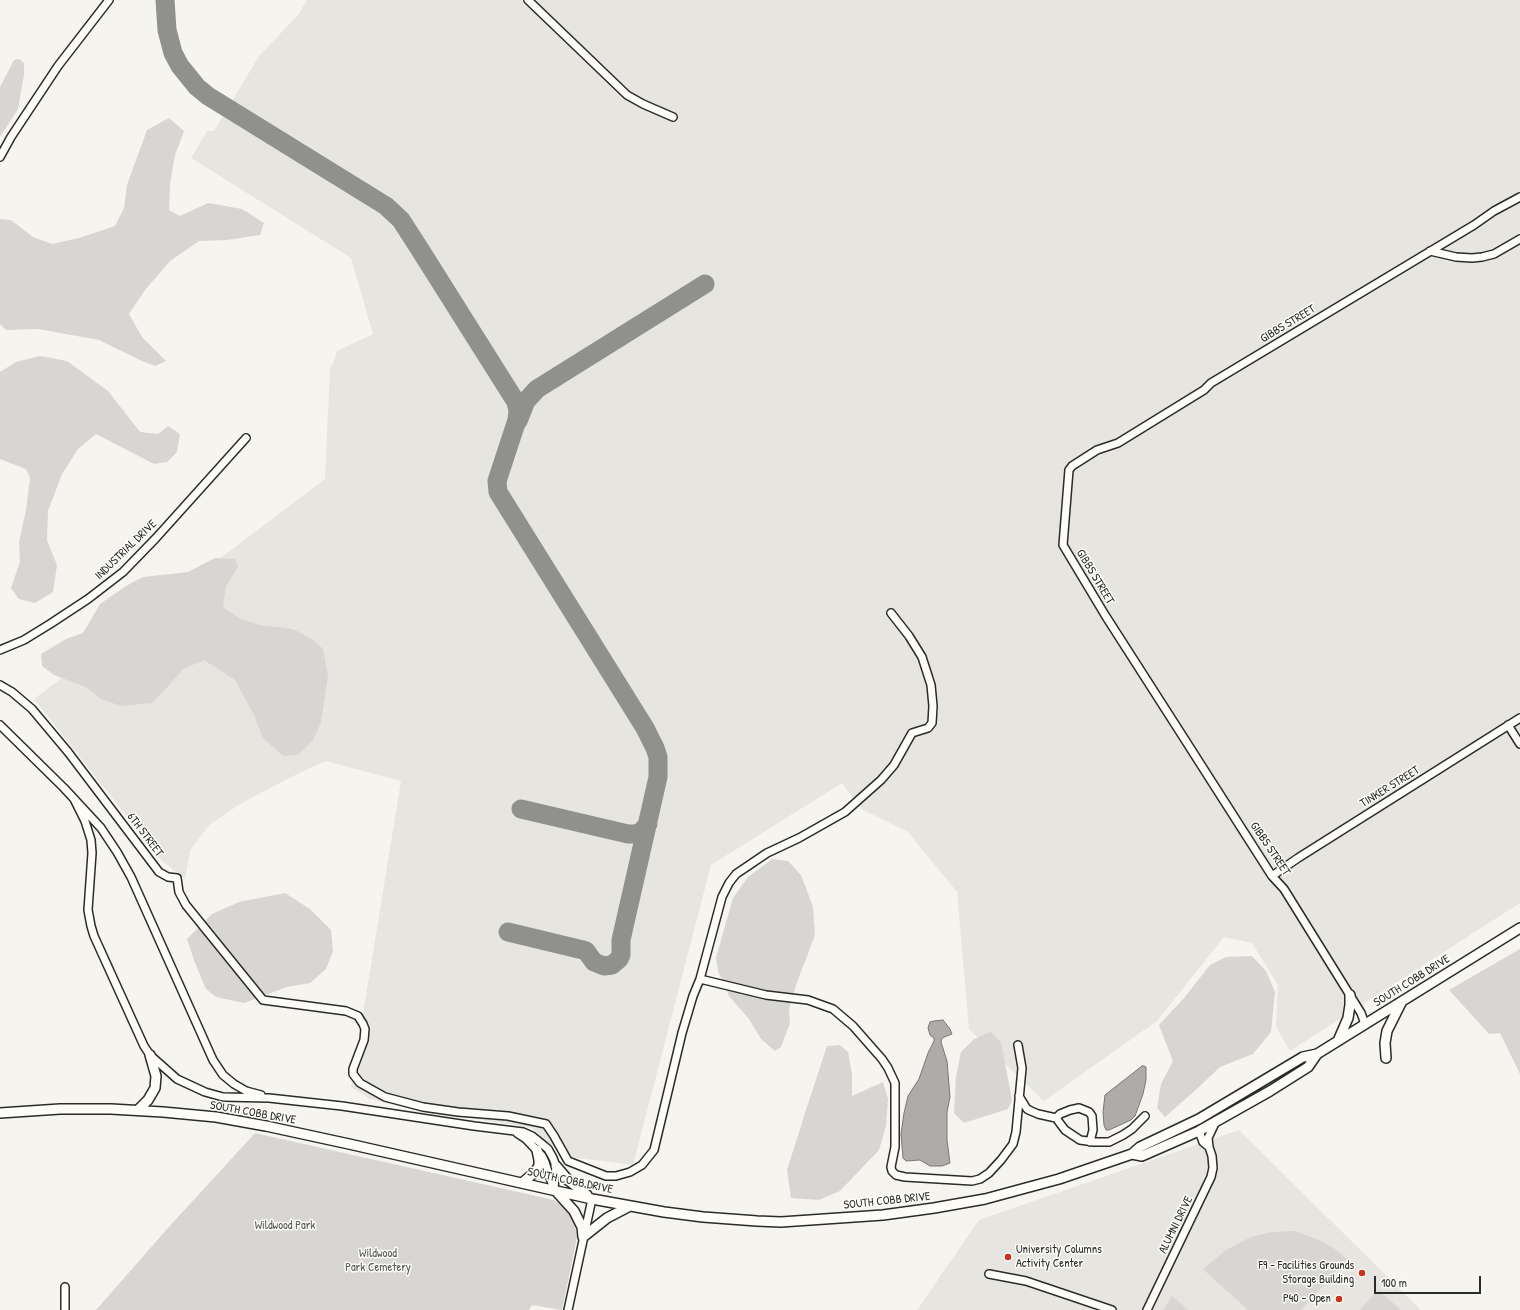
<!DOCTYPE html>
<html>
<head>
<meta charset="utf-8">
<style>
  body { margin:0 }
  #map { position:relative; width:1520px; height:1310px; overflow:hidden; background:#f5f4ef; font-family:"Patrick Hand",sans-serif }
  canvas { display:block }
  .scale { position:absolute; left:1374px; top:1276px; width:107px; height:18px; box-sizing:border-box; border:2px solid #2b2b2b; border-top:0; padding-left:5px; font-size:12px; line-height:14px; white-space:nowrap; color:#2b2b2b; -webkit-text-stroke:3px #fdfcf7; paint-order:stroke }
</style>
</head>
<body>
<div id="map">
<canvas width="1520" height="1310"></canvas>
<div class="scale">100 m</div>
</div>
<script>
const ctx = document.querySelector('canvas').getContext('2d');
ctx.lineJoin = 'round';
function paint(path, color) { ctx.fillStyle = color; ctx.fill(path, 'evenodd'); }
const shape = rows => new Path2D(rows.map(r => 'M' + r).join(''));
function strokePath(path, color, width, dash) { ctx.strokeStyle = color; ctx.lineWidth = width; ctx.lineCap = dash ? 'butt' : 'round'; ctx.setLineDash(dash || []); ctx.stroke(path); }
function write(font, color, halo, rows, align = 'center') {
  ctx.font = font + ' "Patrick Hand",sans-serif'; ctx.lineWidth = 3; ctx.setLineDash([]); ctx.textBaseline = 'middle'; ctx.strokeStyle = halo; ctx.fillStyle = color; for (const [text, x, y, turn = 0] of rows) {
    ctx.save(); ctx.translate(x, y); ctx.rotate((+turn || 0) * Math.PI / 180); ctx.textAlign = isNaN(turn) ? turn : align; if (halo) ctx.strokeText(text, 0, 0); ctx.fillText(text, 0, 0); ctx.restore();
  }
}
paint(shape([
  [307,0,1520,0,1520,903,1290,1051,1276,1027,1278,985,1252,943,1224,937,1157,1021,1044,1101,969,1029,957,892,908,832,861,809,842,783,711,865,633,1165,564,1156,532,1128,400,1106,370,1099,351,1087,401,781,326,761,289,778,240,804,209,825,190,851,185,879,162,861,34,699,325,479,330,368,333,364,337,351,373,334,351,258,191,158,207,131,214,131,259,56,299,14],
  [1239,1130,1421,1310,917,1310,979,1220]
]), '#e6e5e0');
paint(shape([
  [19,59,24,63,24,75,18,109,0,137,0,87,14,60],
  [169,118,184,131,175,155,170,184,169,210,180,216,208,203,242,209,264,223,260,235,227,240,199,241,170,261,145,290,129,314,142,337,166,361,155,366,142,361,99,340,38,329,6,330,0,324,0,219,11,220,33,237,52,244,79,238,115,226,124,208,127,185,147,130],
  [40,356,67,361,108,391,140,432,158,434,168,426,180,434,177,452,167,462,154,464,96,434,78,449,62,474,48,511,47,540,57,565,53,592,35,603,19,599,11,588,20,562,19,542,26,510,30,478,26,469,0,459,0,372,16,362],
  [215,558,235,559,238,567,226,586,223,607,239,618,259,625,293,629,312,639,323,649,328,676,321,722,313,740,298,755,283,756,263,738,254,715,235,680,204,660,183,669,171,683,152,703,121,706,101,699,86,687,54,675,42,666,41,654,66,639,83,633,100,604,126,586,143,577,188,572],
  [772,859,788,861,801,875,813,907,815,935,796,985,789,1010,790,1023,781,1047,775,1051,761,1039,749,1019,729,996,718,971,716,958,733,898,748,877],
  [285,893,310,909,331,930,333,951,326,969,310,983,287,987,244,1003,216,997,206,989,195,963,187,939,212,914,239,902],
  [1520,949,1520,1074,1500,1033,1489,1034,1449,990],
  [1252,956,1266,971,1275,992,1271,1032,1253,1054,1220,1067,1199,1087,1165,1117,1157,1108,1161,1084,1173,1061,1159,1025,1184,998,1210,965,1226,957],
  [991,1032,1001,1042,1012,1100,1008,1109,964,1123,954,1113,956,1077,961,1052,974,1039],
  [840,1045,848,1052,852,1074,852,1096,883,1082,888,1099,886,1126,879,1150,840,1191,819,1200,791,1198,787,1170,806,1110,827,1046],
  [255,1133,554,1200,564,1207,571,1215,575,1226,577,1237,562,1310,532,1305,529,1310,96,1310,168,1228],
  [1295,1231,1319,1240,1335,1249,1347,1259,1301,1310,1248,1310,1203,1269,1226,1250,1251,1237,1272,1232],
  [1378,1290,1401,1310,1360,1310],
  [1172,1296,1188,1310,1163,1310]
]), '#d7d6d2');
const water = shape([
  [943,1020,950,1029,952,1034,942,1038,941,1042,947,1061,950,1097,947,1112,947,1140,950,1163,942,1166,930,1166,920,1160,906,1161,903,1158,901,1134,904,1113,908,1096,919,1079,928,1053,934,1041,934,1038,930,1035,928,1028,930,1022,934,1021,943,1020],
  [1142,1066,1144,1066,1146,1067,1146,1080,1143,1094,1135,1116,1131,1120,1109,1130,1106,1130,1104,1125,1103,1112,1105,1095,1142,1066]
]);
paint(water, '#adaca9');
strokePath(water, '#797877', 1);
strokePath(shape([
  [165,0,167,30,173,53,180,66,197,87,208,96,386,206,401,220,419,248,516,402,518,411,517,420,497,481,498,492,645,728,655,748,658,757,658,777,621,940,621,955,619,959,612,965,604,966,594,962,586,951,583,950,508,932],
  [518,421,526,401,537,389,705,284],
  [521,809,628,834,635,834,641,832,648,824]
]), '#90908d', 19);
const minor = shape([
  [528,0,627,95,643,104,673,117],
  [0,157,11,137,58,66,109,0],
  [1430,251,1456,257,1472,258,1482,257,1494,254,1520,239],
  [0,650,24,640,50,624,88,599,123,572,156,538,246,438],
  [0,685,12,692,32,709,68,752,159,872,168,877,177,878,179,892,186,905,263,1000,346,1011,358,1016,363,1024,365,1029,364,1040,353,1069,353,1074,360,1083,385,1097,423,1107,458,1112,508,1116,546,1124,554,1136,568,1161,606,1176,616,1176,630,1172,642,1165,654,1150,682,1033,693,996,700,979,722,897,729,883,736,874,767,853,799,838,845,812,881,780,894,765,912,733,928,728,932,723,933,706,931,685,922,657,909,636,891,613],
  [0,725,64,788,101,828,117,852,131,877,213,1060,223,1075,234,1084,246,1091,261,1095],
  [1508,725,1520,744],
  [74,799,85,821,91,840,92,853,88,910,91,926,94,936,144,1046,150,1055,177,1079,205,1092,223,1097,269,1098,342,1106,474,1126,523,1132,532,1136,542,1144,548,1149,553,1158,556,1166,554,1189],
  [1272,876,1298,858,1520,718],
  [700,979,766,995,808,1000,833,1009,853,1026,882,1059,888,1068,895,1083,895,1147,891,1167,892,1171,896,1175,905,1177,972,1181,980,1179,989,1173,1001,1160,1013,1144,1016,1132,1022,1068,1018,1045],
  [1365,1024,1361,1013,1284,889,1272,876,1180,732,1105,615,1063,545,1069,470,1072,466,1097,450,1118,443,1204,390,1211,383,1474,225,1494,211,1520,197],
  [1019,1096,1027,1109,1031,1111,1038,1114,1056,1118,1060,1114,1070,1110,1079,1108,1089,1112,1092,1116,1093,1130,1090,1142],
  [1056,1118,1065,1130,1080,1140,1094,1142,1109,1142,1123,1135,1132,1129,1145,1116],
  [517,1133,526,1139,542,1156,545,1162,553,1187],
  [1209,1147,1208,1138,1216,1121],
  [989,1274,1026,1281,1112,1310],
  [65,1310,65,1287],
  [568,1310,592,1199],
  [1147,1310,1211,1177,1213,1168,1212,1156,1209,1147,1203,1142,1199,1131]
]);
const major = shape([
  [1338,1041,1348,1018,1350,1005,1350,995],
  [1386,1058,1385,1043,1387,1031,1401,1003],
  [138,1110,148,1100,155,1088,156,1076,150,1055],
  [0,1113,60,1109,111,1109,163,1112,216,1117,266,1126,349,1144,592,1199,664,1212,703,1217,757,1221,781,1222,883,1215,934,1208,985,1199,1059,1179,1132,1154,1140,1147,1199,1119,1303,1057,1317,1054,1520,928],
  [1132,1154,1142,1156,1199,1131,1270,1091,1308,1067,1317,1054],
  [556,1166,568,1180,587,1195],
  [522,1183,534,1173,539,1166,539,1160,537,1150],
  [555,1190,574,1211,582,1227,583,1237],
  [583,1237,607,1218,630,1206]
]);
strokePath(minor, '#2b2b2b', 10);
strokePath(major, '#2b2b2b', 12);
strokePath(minor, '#fdfcf7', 7);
strokePath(major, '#fdfcf7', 9);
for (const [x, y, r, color] of [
  [1008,1257,4,"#c8321e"],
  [1362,1273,4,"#c8321e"],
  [1339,1299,4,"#c8321e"]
]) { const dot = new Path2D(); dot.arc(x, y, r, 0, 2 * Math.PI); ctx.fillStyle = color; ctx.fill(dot); strokePath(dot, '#fdfcf7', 1.5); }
write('12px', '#2b2b2b', '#fdfcf7', [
  ["GIBBS STREET",1288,324,-31],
  ["INDUSTRIAL DRIVE",126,550,-44],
  ["GIBBS STREET",1095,577,59],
  ["TINKER STREET",1390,787,-32],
  ["6TH STREET",145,835,53],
  ["GIBBS STREET",1270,849,56],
  ["SOUTH COBB DRIVE",1412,981,-32],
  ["SOUTH COBB DRIVE",253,1113,10],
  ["SOUTH COBB DRIVE",570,1181,12],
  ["SOUTH COBB DRIVE",887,1201,-6],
  ["ALUMNI DRIVE",1176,1225,-64]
]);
write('12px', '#565655', '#fdfcf7', [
  ["Wildwood Park",285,1226],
  ["Wildwood",378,1254],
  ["Park Cemetery",378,1268]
]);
write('12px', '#2b2b2b', '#fdfcf7', [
  ["University Columns",1016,1250,"left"],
  ["Activity Center",1016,1264,"left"],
  ["F9 - Facilities Grounds",1354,1266],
  ["Storage Building",1354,1280],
  ["P40 - Open",1331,1299]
], 'right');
</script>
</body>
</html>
